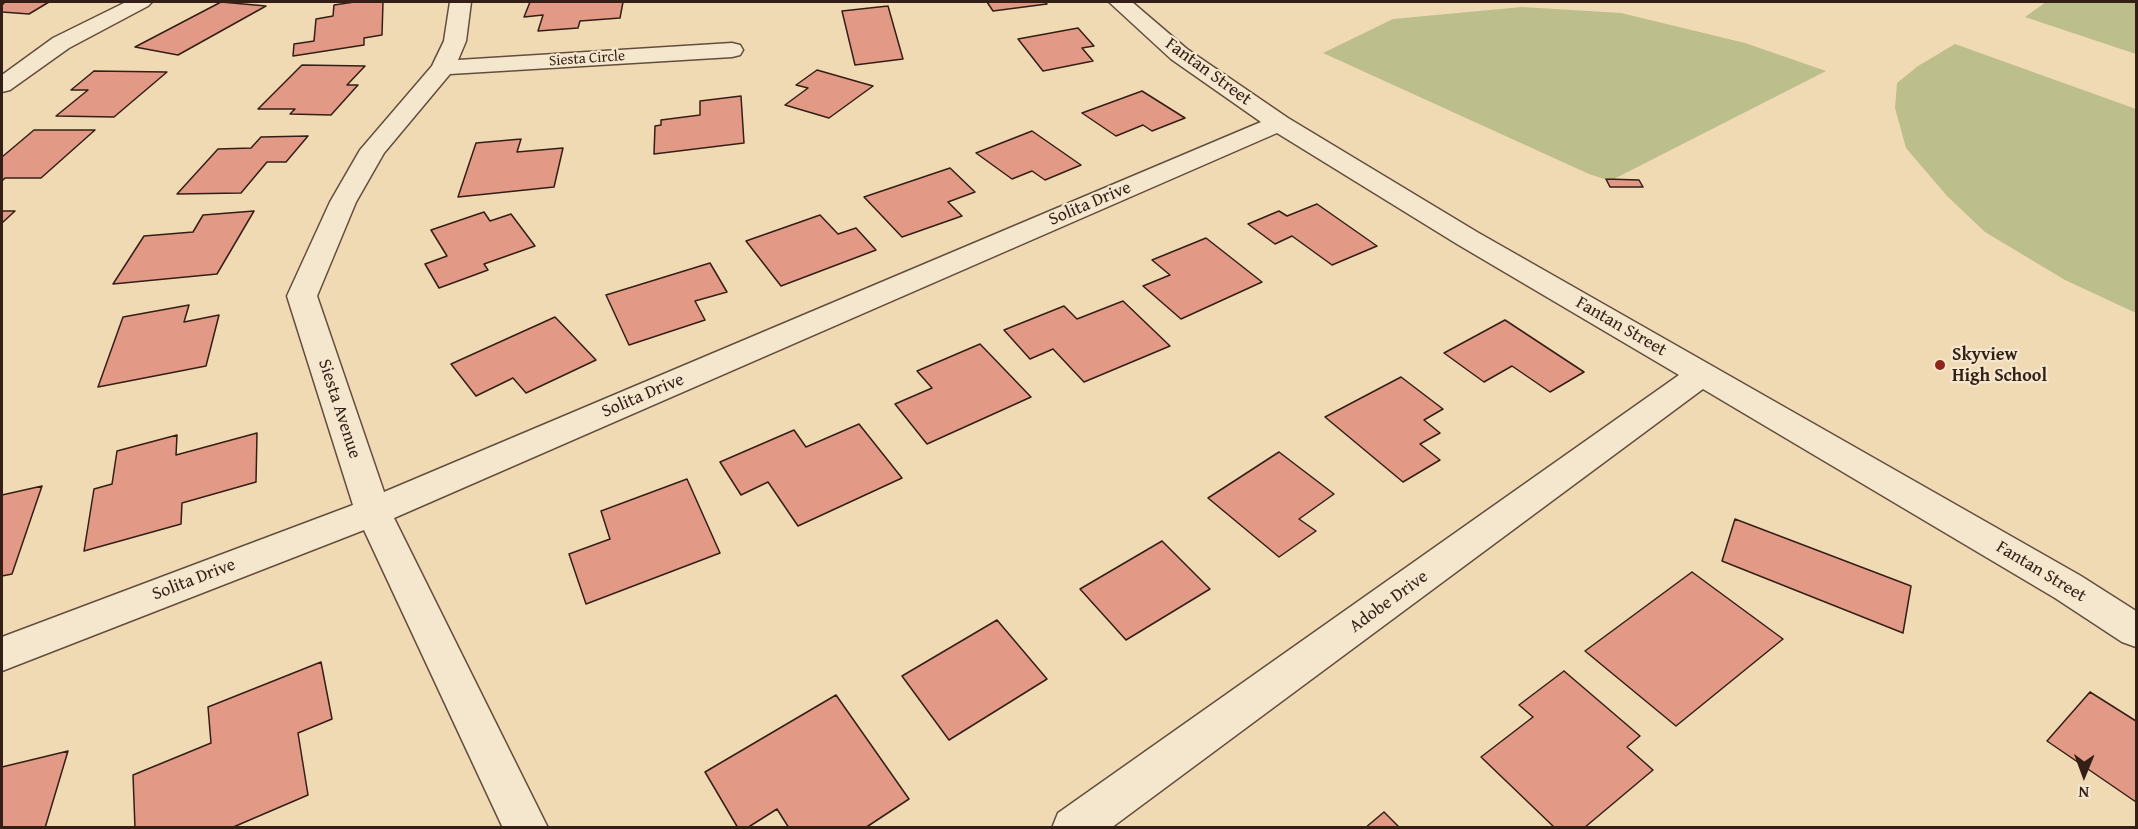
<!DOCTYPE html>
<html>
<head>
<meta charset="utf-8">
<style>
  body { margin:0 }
  #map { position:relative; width:2138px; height:829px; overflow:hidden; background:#f0dab4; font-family:"Gentium Book Plus",serif }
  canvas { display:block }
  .frame { position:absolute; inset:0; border:3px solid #341f16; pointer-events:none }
  .north { position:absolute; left:2054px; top:745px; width:60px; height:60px; -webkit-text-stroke:4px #f5e7ce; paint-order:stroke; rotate:181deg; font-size:16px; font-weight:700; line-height:24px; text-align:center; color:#341f16 }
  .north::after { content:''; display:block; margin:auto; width:21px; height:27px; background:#341f16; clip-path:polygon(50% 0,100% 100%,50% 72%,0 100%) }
</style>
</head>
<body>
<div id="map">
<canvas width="2138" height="829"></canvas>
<div class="frame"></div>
<div class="north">N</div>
</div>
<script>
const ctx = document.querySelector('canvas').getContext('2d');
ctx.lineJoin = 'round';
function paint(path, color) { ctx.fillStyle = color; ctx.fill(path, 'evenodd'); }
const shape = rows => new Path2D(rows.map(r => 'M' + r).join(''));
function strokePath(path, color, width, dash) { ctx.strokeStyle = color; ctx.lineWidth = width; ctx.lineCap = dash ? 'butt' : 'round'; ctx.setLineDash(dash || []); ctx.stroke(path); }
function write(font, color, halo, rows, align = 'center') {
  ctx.font = font + ' "Gentium Book Plus",serif'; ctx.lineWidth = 4.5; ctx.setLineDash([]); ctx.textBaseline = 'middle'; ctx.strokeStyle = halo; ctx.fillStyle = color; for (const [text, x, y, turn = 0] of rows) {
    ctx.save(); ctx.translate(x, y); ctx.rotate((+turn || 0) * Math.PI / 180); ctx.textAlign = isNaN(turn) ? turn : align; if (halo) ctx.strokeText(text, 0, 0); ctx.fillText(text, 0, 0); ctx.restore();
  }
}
paint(shape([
  [2046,2,2136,2,2136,54,2025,17],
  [1522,7,1621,13,1745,43,1826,71,1610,181,1589,174,1323,53,1393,19],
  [1955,44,2136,109,2136,313,2065,280,1985,232,1947,196,1906,148,1895,108,1897,83,1918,66]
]), '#bcbe8b');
const building = shape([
  [2,2,49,2,29,14,2,12,2,5,5,2,2,2],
  [221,2,266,6,178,55,135,47,221,2],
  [354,2,383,2,382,35,364,38,364,45,293,56,294,44,314,41,316,19,333,16,334,5,354,2],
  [530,2,623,2,620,18,580,21,578,28,538,31,543,15,524,17,530,2],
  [987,2,1045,2,1047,4,993,11,987,2],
  [888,6,903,59,855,65,842,11,888,6],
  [1078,28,1094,46,1082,48,1093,61,1043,71,1018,39,1078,28],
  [302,65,365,66,347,85,358,85,331,115,290,114,295,109,258,109,302,65],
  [817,70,873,86,829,118,785,105,808,88,796,85,817,70],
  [94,71,167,72,114,117,56,116,88,90,71,90,94,71],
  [1142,91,1185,118,1152,131,1143,125,1116,136,1082,113,1142,91],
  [741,96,744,143,654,154,655,126,661,125,661,120,700,115,700,101,741,96],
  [34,130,95,130,41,178,5,178,2,181,2,157,34,130],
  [1032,131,1081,165,1045,180,1032,171,1012,179,976,153,1032,131],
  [308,136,286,162,267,162,241,193,177,194,218,149,251,148,261,137,308,136],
  [521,139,517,152,563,148,554,187,458,197,476,143,521,139],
  [950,168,975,192,948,202,962,216,902,237,864,197,950,168],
  [1606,179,1639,180,1643,187,1610,187,1606,179],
  [1317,204,1377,246,1332,265,1292,236,1275,244,1248,224,1279,211,1287,216,1317,204],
  [2,211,15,211,2,223,2,211],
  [254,211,217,274,113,284,144,236,193,232,203,215,254,211],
  [484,212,490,221,511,214,535,246,484,264,488,270,439,288,425,264,447,256,431,230,484,212],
  [820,215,838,234,856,228,876,250,781,286,746,241,820,215],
  [1206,238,1262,282,1181,319,1143,286,1170,275,1152,260,1206,238],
  [710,263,727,292,695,301,705,320,629,345,606,295,710,263],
  [1123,301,1170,346,1084,382,1053,349,1030,359,1004,330,1064,306,1077,319,1123,301],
  [189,305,184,322,219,315,206,366,98,387,123,317,189,305],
  [555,317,596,360,526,393,513,378,476,396,451,364,555,317],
  [1505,320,1584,372,1550,392,1512,366,1484,382,1444,353,1505,320],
  [980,344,1031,397,927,444,895,404,932,388,917,371,980,344],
  [1401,377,1443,409,1424,420,1440,433,1420,444,1440,460,1403,482,1325,417,1401,377],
  [859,424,902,478,798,526,768,482,741,495,720,462,794,430,806,447,859,424],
  [257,433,256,482,182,503,181,524,84,551,94,489,112,484,117,451,177,435,176,455,257,433],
  [1279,452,1334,494,1299,519,1316,531,1279,557,1208,498,1279,452],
  [687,479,720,553,586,604,569,554,610,539,601,511,687,479],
  [42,486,12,574,2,576,2,495,42,486],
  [1735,519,1911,586,1903,633,1722,561,1735,519],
  [1162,541,1210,589,1126,640,1080,589,1162,541],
  [1692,572,1783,639,1676,726,1585,651,1692,572],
  [997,620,1047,679,949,740,902,676,997,620],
  [321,662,332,719,298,733,308,795,231,828,135,828,133,775,211,743,208,707,321,662],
  [1564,671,1640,736,1627,747,1653,770,1584,828,1555,828,1481,757,1533,717,1519,705,1564,671],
  [2090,692,2136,721,2136,802,2047,741,2090,692],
  [836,695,909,799,865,828,789,828,777,809,747,828,738,828,705,772,836,695],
  [68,751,45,828,2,828,2,767,68,751],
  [1384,812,1400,828,1365,828,1384,812]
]);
paint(building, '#e29986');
strokePath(building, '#341f16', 1.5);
const street = shape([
  [126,2,152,2,148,6,69,48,10,90,2,92,2,75,53,38,126,2],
  [450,2,471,2,466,41,458,60,732,43,740,45,743,50,740,55,732,57,450,74,384,153,356,202,317,296,384,492,1261,122,1171,59,1109,2,1132,2,1187,49,1288,118,1477,232,2081,576,2136,611,2136,647,2122,642,2055,598,1703,389,1111,828,1052,828,1058,813,1679,375,1457,244,1277,133,394,518,548,828,503,828,364,530,2,671,2,637,353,505,287,296,330,202,360,150,432,66,444,41,450,2]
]);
strokePath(street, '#634e3e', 3);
paint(street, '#f5e7ce');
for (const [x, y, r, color] of [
  [1940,365,6,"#8f2418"]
]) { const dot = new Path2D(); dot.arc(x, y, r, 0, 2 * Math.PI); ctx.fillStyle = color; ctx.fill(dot); strokePath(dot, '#f5e7ce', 2); }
write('15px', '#341f16', '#f5e7ce', [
  ["Siesta Circle",587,59,-4]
]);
write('18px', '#341f16', '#f5e7ce', [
  ["Fantan Street",1208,72,36],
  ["Solita Drive",1090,204,-23],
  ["Fantan Street",1621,327,30],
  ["Solita Drive",643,396,-23],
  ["Siesta Avenue",339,409,72],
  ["Fantan Street",2041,572,31],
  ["Solita Drive",194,580,-21],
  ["Adobe Drive",1389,602,-36]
]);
write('bold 18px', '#341f16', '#f5e7ce', [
  ["Skyview",1952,355],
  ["High School",1952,376]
], 'left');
</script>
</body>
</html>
